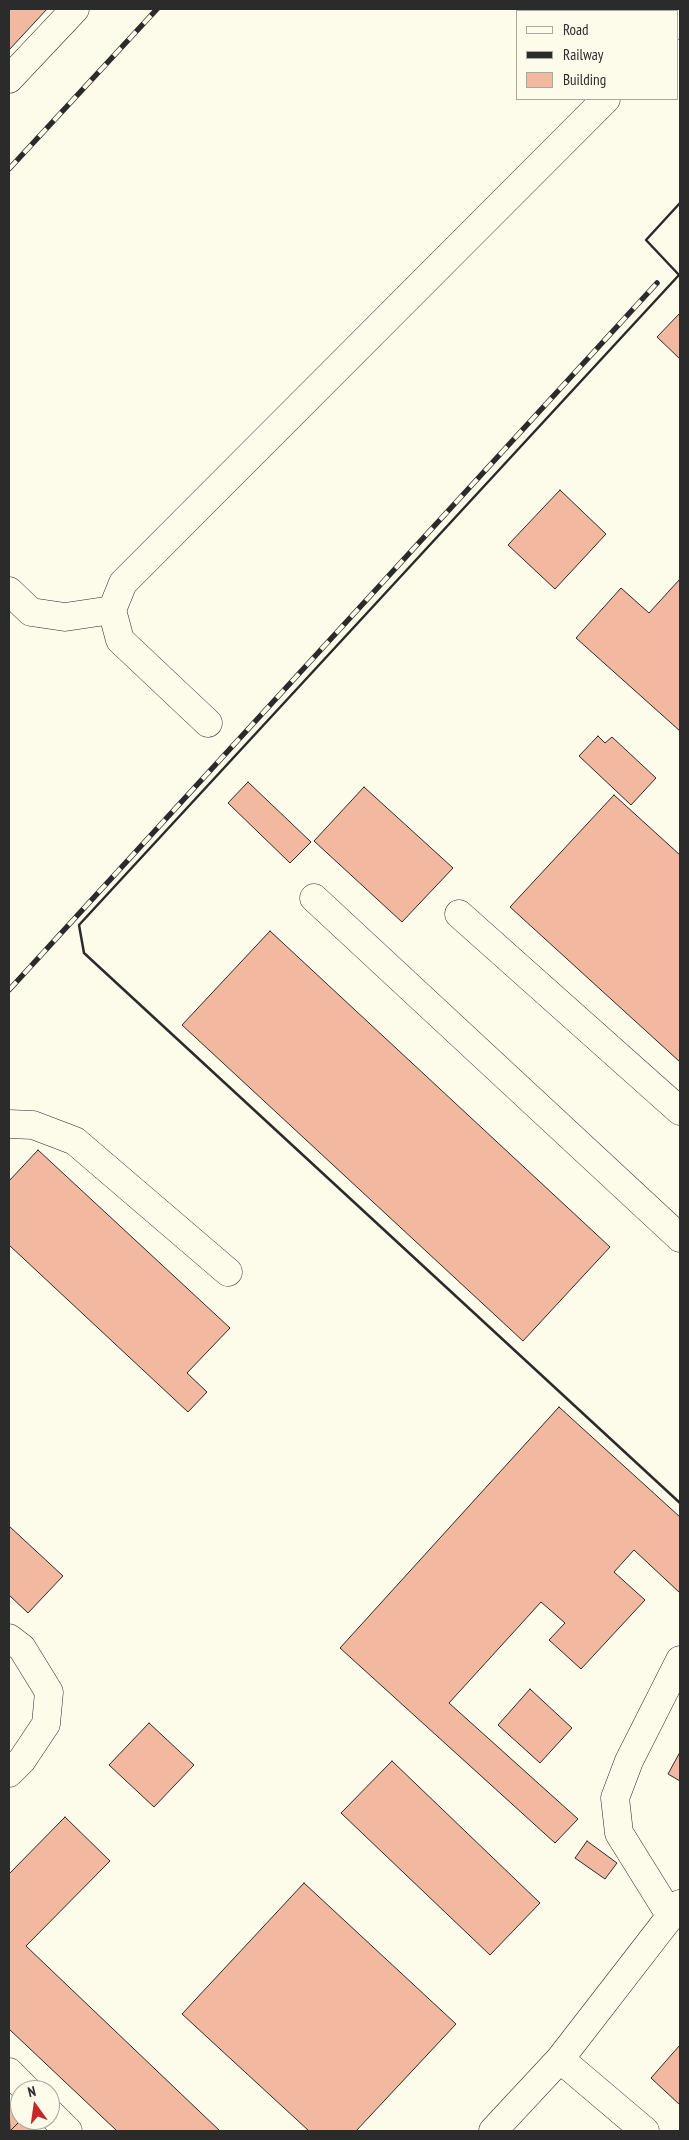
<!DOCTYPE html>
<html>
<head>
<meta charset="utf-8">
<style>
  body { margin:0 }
  #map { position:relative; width:689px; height:2140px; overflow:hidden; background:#fdfbea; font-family:"PT Sans Narrow",sans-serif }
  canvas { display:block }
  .frame { position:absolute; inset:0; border:10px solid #2b2b2b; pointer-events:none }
  .legend { position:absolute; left:516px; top:10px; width:162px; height:90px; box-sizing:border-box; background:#fdfbea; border:1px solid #a9a89e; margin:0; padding:6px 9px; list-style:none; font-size:15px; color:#2b2b2b }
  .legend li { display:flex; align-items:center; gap:10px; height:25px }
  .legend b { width:25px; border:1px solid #a9a89e }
  .north { position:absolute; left:10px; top:2080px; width:50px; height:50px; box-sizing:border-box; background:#fdfbea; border:1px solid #a9a89e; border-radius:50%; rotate:346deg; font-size:14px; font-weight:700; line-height:20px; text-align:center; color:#2b2b2b }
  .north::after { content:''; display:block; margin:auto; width:18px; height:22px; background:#c62828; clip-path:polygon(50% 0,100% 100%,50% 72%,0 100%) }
</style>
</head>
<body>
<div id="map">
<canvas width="689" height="2140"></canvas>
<div class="frame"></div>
<ul class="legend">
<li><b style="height:6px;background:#fdfbea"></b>Road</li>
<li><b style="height:6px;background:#2b2b2b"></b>Railway</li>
<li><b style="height:14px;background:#f2b8a0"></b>Building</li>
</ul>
<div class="north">N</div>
</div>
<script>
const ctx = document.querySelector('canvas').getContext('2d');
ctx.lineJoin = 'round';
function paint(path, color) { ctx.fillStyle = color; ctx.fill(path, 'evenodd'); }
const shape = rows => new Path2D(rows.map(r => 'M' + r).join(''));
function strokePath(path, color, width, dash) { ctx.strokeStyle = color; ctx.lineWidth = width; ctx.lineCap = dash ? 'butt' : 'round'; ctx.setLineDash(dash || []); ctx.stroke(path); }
const building = shape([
  [9,9,47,9,9,50,9,9],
  [680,313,680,359,657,337,680,313],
  [560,490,606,534,555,589,508,545,560,490],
  [680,579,680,731,576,638,621,588,649,613,680,579],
  [598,736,605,743,612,737,656,778,631,805,579,756,598,736],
  [248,782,311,842,290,863,228,803,248,782],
  [364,787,453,868,402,922,314,841,364,787],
  [614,795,680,855,680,1062,510,907,614,795],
  [270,931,610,1247,523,1341,182,1025,270,931],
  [38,1150,230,1328,187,1373,207,1392,188,1412,9,1245,9,1181,38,1150],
  [559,1407,680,1517,680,1593,634,1550,614,1572,645,1600,581,1669,549,1640,565,1623,541,1602,449,1703,578,1819,555,1843,340,1648,559,1407],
  [9,1526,63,1576,28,1613,9,1595,9,1526],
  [530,1689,572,1728,540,1763,498,1725,530,1689],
  [149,1723,194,1765,154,1807,109,1765,149,1723],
  [680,1752,680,1781,668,1774,680,1752],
  [392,1761,540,1903,490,1955,341,1813,392,1761],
  [65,1817,110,1861,26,1946,220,2131,117,2131,9,2029,9,1874,65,1817],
  [587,1841,617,1863,605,1879,575,1858,587,1841],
  [304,1883,456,2024,356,2131,309,2131,182,2014,304,1883],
  [680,2045,680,2105,651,2078,680,2045],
  [9,2104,20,2115,21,2120,10,2131,9,2104],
  [21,2120,25,2120,37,2131,10,2131,21,2120]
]);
paint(building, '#f2b8a0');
strokePath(building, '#2b2b2b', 1);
const minor = shape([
  [678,25,680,23],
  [9,79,75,9],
  [9,591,31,612,65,617,112,610],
  [208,723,120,640,112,610,123,583,606,99],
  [314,898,680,1238],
  [459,914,680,1111],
  [9,1124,33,1125,75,1141,228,1272],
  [9,1638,22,1648,49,1692,46,1724,22,1760,9,1773],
  [670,1915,619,1833,615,1798,629,1761,680,1660],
  [560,2059,645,2131],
  [9,2072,27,2090],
  [50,2113,68,2131],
  [493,2131,560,2059,680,1904]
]);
strokePath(minor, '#2b2b2b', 29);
strokePath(minor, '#fdfbea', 28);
const rail = shape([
  [9,169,157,9],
  [9,990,657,283]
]);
strokePath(rail, '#2b2b2b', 5.5);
strokePath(rail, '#fdfbea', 4, [11]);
strokePath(shape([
  [679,275,79,925,84,953,680,1503],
  [680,276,646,240,680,203]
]), '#2b2b2b', 2.5);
</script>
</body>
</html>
